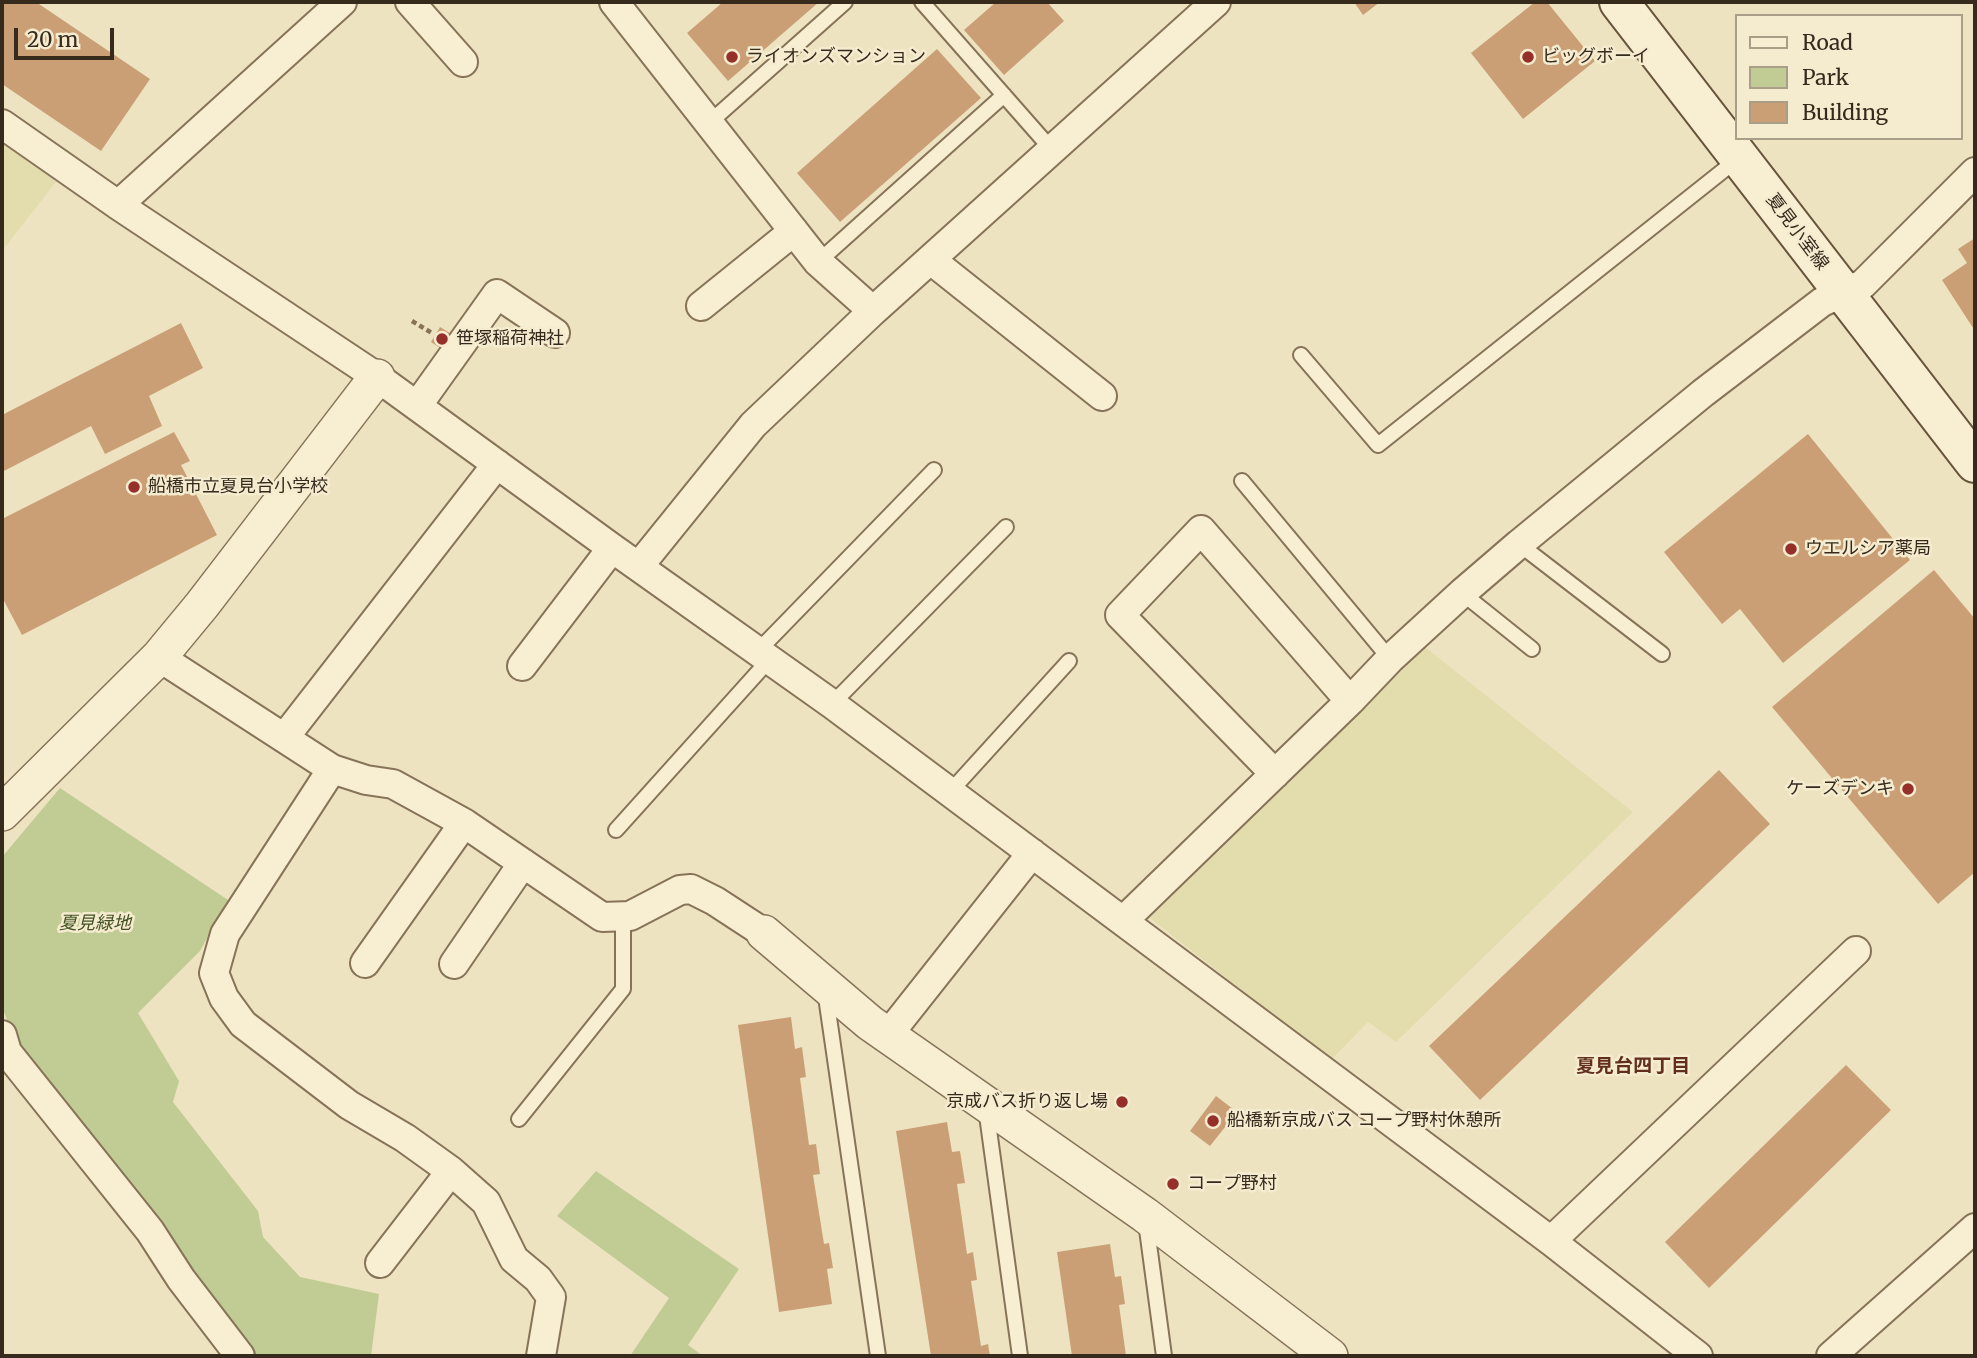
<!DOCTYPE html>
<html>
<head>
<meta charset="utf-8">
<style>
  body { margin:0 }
  #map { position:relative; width:1977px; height:1358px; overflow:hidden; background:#ede3c0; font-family:Merriweather,serif }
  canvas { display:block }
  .frame { position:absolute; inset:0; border:4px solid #362a1d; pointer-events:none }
  .legend { position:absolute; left:1735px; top:14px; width:228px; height:126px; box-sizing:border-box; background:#f5ecd0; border:2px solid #a99e88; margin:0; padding:9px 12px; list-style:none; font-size:21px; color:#362a1d }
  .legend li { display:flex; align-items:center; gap:14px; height:35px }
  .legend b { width:35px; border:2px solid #a99e88 }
  .scale { position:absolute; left:14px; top:28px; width:100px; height:32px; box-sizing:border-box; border:4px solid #362a1d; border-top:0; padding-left:9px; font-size:21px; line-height:24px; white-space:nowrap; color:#362a1d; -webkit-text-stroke:5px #f5ecd0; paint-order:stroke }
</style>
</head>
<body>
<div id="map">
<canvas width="1977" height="1358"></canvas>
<div class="frame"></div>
<ul class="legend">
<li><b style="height:9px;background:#f8efd3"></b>Road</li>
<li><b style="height:19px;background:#c1cb94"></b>Park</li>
<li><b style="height:19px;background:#cb9f76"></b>Building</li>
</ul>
<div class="scale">20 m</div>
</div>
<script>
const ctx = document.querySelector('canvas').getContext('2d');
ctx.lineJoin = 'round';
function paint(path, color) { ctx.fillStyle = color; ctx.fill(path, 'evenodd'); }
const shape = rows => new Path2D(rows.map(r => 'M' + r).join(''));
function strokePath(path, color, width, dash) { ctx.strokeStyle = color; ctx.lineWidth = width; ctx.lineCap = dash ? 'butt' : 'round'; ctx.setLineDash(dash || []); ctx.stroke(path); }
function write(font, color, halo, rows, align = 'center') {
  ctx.font = font + ' Merriweather,"Noto Sans JP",serif'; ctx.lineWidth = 5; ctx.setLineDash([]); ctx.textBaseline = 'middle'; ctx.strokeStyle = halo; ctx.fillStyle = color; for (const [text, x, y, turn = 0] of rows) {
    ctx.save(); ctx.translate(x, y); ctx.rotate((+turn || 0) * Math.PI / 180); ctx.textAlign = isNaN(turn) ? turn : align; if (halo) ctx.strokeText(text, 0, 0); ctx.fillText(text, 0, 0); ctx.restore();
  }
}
paint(shape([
  [2,140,59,178,2,251],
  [1425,647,1633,812,1396,1042,1368,1022,1331,1060,1146,915,1160,896]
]), '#e3ddae');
paint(shape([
  [60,788,228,900,200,951,138,1013,179,1081,173,1102,258,1211,263,1237,300,1277,379,1294,371,1356,255,1356,19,1049,2,1007,2,857],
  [596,1171,739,1269,688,1345,703,1356,630,1356,669,1298,557,1216]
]), '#c1cb94');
paint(shape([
  [2,2,36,2,150,79,101,151,2,84],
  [723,2,819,2,728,81,687,33],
  [996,2,1047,2,1064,21,1004,75,964,30],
  [1354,2,1380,2,1363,15],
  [1535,2,1547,2,1595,61,1523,119,1471,53],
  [937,49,981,98,840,222,797,173],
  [1975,238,1975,331,1942,280,1967,263,1958,249],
  [181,323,203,368,149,396,162,426,105,454,91,426,2,472,2,415],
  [440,327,453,335,443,350,431,342],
  [174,432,190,461,181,465,217,535,22,635,2,597,2,519],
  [1808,434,1910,560,1783,663,1740,609,1722,624,1664,552],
  [1934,570,1975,619,1975,872,1938,904,1772,707],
  [1719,770,1770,824,1480,1100,1429,1046],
  [791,1017,795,1049,802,1047,806,1077,800,1078,809,1145,816,1144,820,1174,813,1175,824,1244,829,1243,833,1268,827,1269,832,1304,779,1312,738,1025],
  [1846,1065,1891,1110,1709,1288,1665,1242],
  [1216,1096,1237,1112,1210,1146,1190,1131],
  [947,1122,952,1152,960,1151,965,1183,957,1184,967,1254,973,1252,977,1280,971,1281,981,1346,988,1344,990,1356,931,1356,896,1131],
  [1110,1244,1115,1277,1121,1276,1125,1304,1119,1305,1126,1356,1072,1356,1057,1252]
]), '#cb9f76');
const service = shape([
  [922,2,1053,151],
  [709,123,845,2],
  [818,262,1004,95],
  [1301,355,1378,445,1739,158],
  [1242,481,1390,659],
  [1519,544,1662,654],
  [1462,593,1532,649],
  [757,652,934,470],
  [832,704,1006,527],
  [949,793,1069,661],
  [616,830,769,660],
  [825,990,878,1356],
  [986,1108,1020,1356],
  [519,1119,623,989,623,916],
  [1146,1222,1164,1356]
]);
const minor = shape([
  [410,2,463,62],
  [614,2,818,262,873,311,1216,2],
  [2,124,118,205,377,377,612,548,832,704,1551,1241,1698,1356],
  [118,205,342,2],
  [931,260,1102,396],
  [701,306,794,231],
  [417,406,497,294,555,333],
  [639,566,753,425,873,311],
  [159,657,332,769,366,780,393,784,464,823,602,917,630,916,680,890,691,889,715,901,764,933],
  [522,666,612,548],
  [284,738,497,464],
  [332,769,225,934,214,973,224,998,243,1024,349,1105,405,1138,451,1171,486,1202,514,1259,538,1279,551,1297,541,1356],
  [1275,774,1120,615,1201,530,1350,701],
  [1124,920,1350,701,1390,659,1462,593,1519,544,1703,393,1822,302,1863,284,1975,172],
  [365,963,464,823],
  [454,964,523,863],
  [2,1035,7,1052,150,1231,181,1279,240,1356],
  [888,1035,1032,853],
  [1551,1241,1856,951],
  [380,1263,451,1171],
  [1831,1356,1975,1228]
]);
const tertiary = shape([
  [2,813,159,657,202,605,377,377],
  [764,933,870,1023,1145,1215,1330,1356]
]);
const secondary = shape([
  [1619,2,1975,463]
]);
strokePath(service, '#867358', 18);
strokePath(minor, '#867358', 32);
strokePath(tertiary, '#867358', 38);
strokePath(secondary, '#68543c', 42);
strokePath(shape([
  [412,321,432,333]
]), '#867358', 4.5, [5, 3.5]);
strokePath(service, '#f8efd3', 14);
strokePath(minor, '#f8efd3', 28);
strokePath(tertiary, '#f8efd3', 35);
strokePath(secondary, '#f8efd3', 38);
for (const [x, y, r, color] of [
  [732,57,7,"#942f29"],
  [1528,57,7,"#942f29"],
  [442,339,7,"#942f29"],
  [134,487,7,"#942f29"],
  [1791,549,7,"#942f29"],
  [1908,789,7,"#942f29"],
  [1122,1102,7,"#942f29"],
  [1213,1121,7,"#942f29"],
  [1173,1184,7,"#942f29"]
]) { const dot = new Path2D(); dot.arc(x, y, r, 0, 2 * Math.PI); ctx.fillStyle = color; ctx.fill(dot); strokePath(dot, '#f5ecd0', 2.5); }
write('18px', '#362a1d', '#f5ecd0', [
  ["ライオンズマンション",746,57],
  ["ビッグボーイ",1542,57],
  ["笹塚稲荷神社",456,339],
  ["船橋市立夏見台小学校",148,487],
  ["ウエルシア薬局",1805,549],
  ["ケーズデンキ",1894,789,"right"],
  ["京成バス折り返し場",1108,1102,"right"],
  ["船橋新京成バス コープ野村休憩所",1227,1121],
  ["コープ野村",1187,1184]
], 'left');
write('18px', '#362a1d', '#f5ecd0', [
  ["夏見小室線",1797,232,53]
]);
write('italic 18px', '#435223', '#f5ecd0', [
  ["夏見緑地",95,924]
]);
write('bold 19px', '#622f1c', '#f5ecd0', [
  ["夏見台四丁目",1633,1067]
]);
</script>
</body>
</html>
